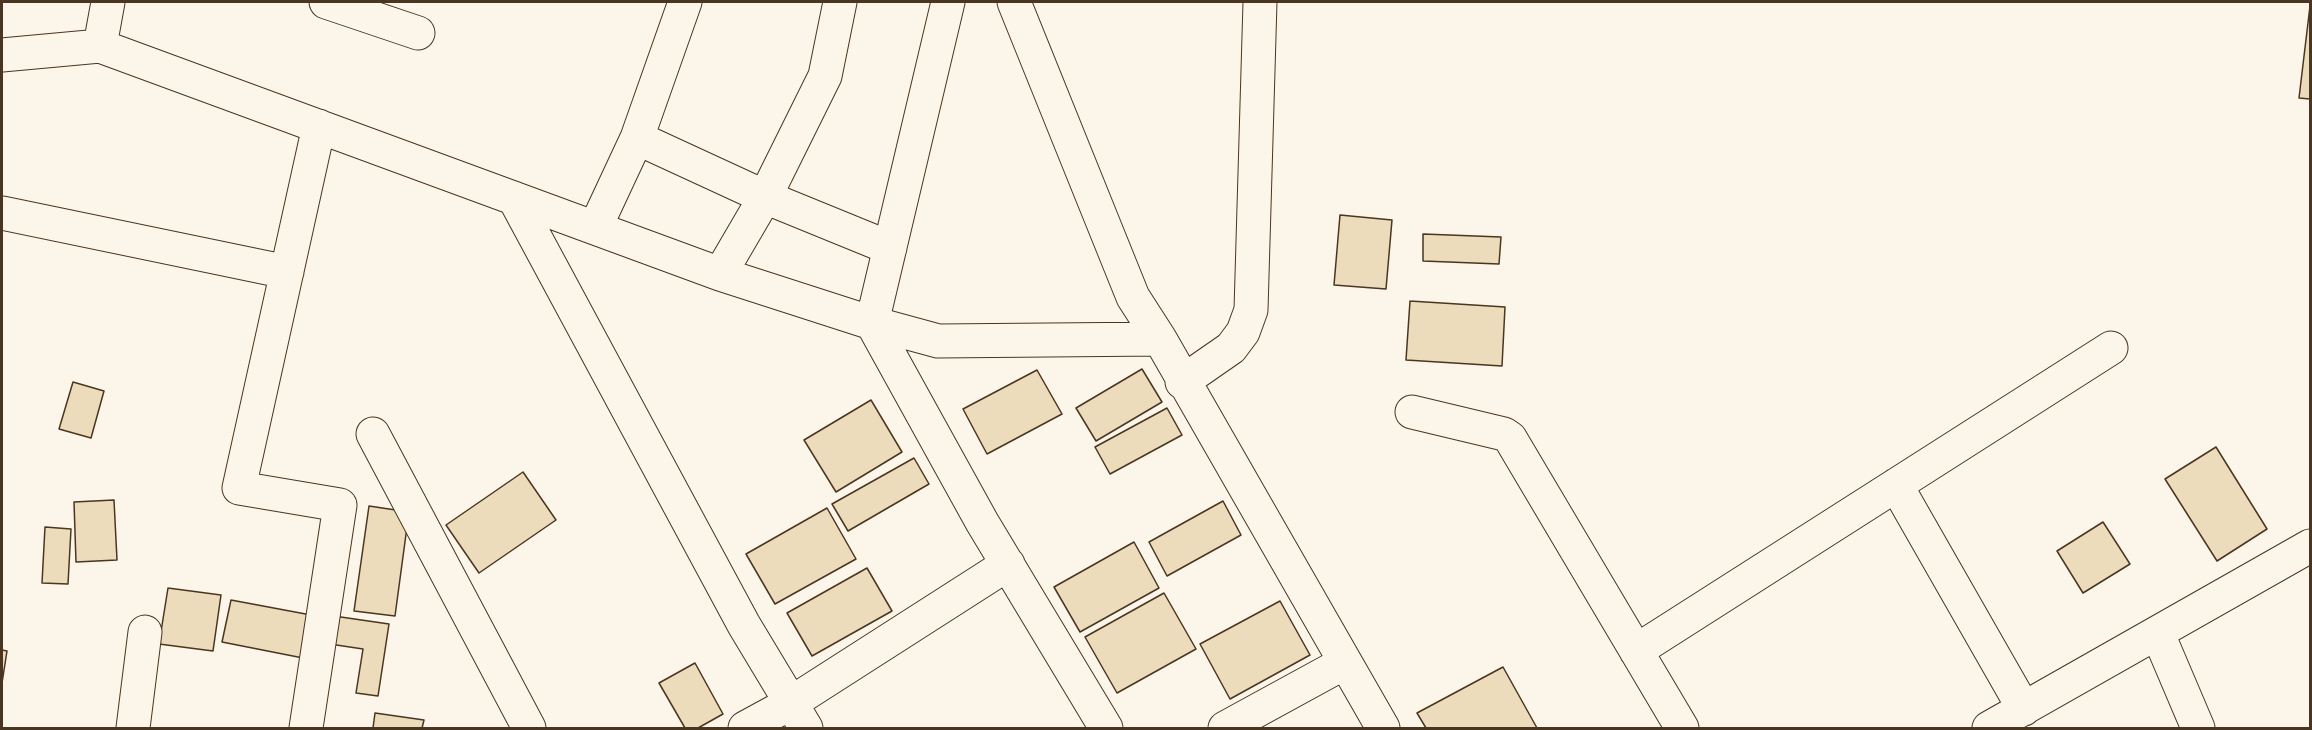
<!DOCTYPE html>
<html>
<head>
<meta charset="utf-8">
<style>
  body { margin:0 }
  #map { position:relative; width:2312px; height:730px; overflow:hidden; background:#fbf6e9; font-family:"Nunito Sans",sans-serif }
  canvas { display:block }
  .frame { position:absolute; inset:0; border:3px solid #4a3520; pointer-events:none }
</style>
</head>
<body>
<div id="map">
<canvas width="2312" height="730"></canvas>
<div class="frame"></div>
</div>
<script>
const ctx = document.querySelector('canvas').getContext('2d');
ctx.lineJoin = 'round';
function paint(path, color) { ctx.fillStyle = color; ctx.fill(path, 'evenodd'); }
const shape = rows => new Path2D(rows.map(r => 'M' + r).join(''));
function strokePath(path, color, width, dash) { ctx.strokeStyle = color; ctx.lineWidth = width; ctx.lineCap = dash ? 'butt' : 'round'; ctx.setLineDash(dash || []); ctx.stroke(path); }
const building = shape([
  [2310,6,2310,99,2299,98,2310,6],
  [1340,215,1392,220,1386,289,1334,285,1340,215],
  [1423,234,1501,237,1499,264,1423,261,1423,234],
  [1410,301,1505,307,1502,366,1406,360,1410,301],
  [1142,369,1162,402,1096,441,1076,408,1142,369],
  [1037,370,1062,414,987,454,963,409,1037,370],
  [73,382,104,391,91,438,59,429,73,382],
  [871,400,902,452,836,492,804,440,871,400],
  [1167,408,1182,435,1110,474,1095,447,1167,408],
  [2216,447,2267,529,2217,561,2165,479,2216,447],
  [914,458,929,484,848,531,832,504,914,458],
  [523,472,556,520,479,573,446,525,523,472],
  [114,500,117,560,76,562,74,502,114,500],
  [1223,501,1241,535,1167,576,1149,542,1223,501],
  [369,506,409,512,395,616,354,611,369,506],
  [827,508,856,559,775,604,746,554,827,508],
  [2103,522,2130,564,2083,593,2057,551,2103,522],
  [45,527,71,529,68,584,42,583,45,527],
  [1134,542,1159,588,1080,632,1054,587,1134,542],
  [867,568,892,611,812,656,787,613,867,568],
  [168,588,221,595,213,651,159,644,168,588],
  [1164,593,1196,649,1117,693,1085,637,1164,593],
  [231,600,311,615,303,658,222,642,231,600],
  [1280,601,1310,655,1230,699,1200,644,1280,601],
  [327,615,389,624,378,696,356,693,363,649,323,643,327,615],
  [2,650,7,651,2,683,2,650],
  [695,663,723,714,698,728,685,728,659,683,695,663],
  [1503,667,1537,728,1426,728,1417,713,1503,667],
  [375,713,424,720,422,728,373,728,375,713]
]);
paint(building, '#ecdcbc');
strokePath(building, '#4a3520', 1.5);
const minor = shape([
  [326,2,418,33],
  [948,2,872,323,982,522,1106,728],
  [1014,2,1133,297,1160,339,1383,728],
  [100,46,108,2],
  [2,55,100,46,720,274,872,323,938,341,1160,339],
  [637,138,765,197,890,248],
  [514,198,744,625,806,728],
  [2,213,287,272],
  [595,228,637,138,685,2],
  [720,274,765,197,825,76,840,2],
  [1182,382,1231,348,1243,332,1251,310,1260,2],
  [1412,412,1504,434,1510,438,1682,728],
  [373,434,529,728],
  [1896,485,2024,709],
  [2158,634,2198,728],
  [1636,651,2111,348],
  [133,728,145,632],
  [306,728,340,505,239,488,319,126],
  [745,728,791,703,1008,564],
  [1225,728,1344,663],
  [1989,728,2310,546]
]);
strokePath(minor, '#4a3520', 35);
strokePath(minor, '#fbf6e9', 33);
</script>
</body>
</html>
